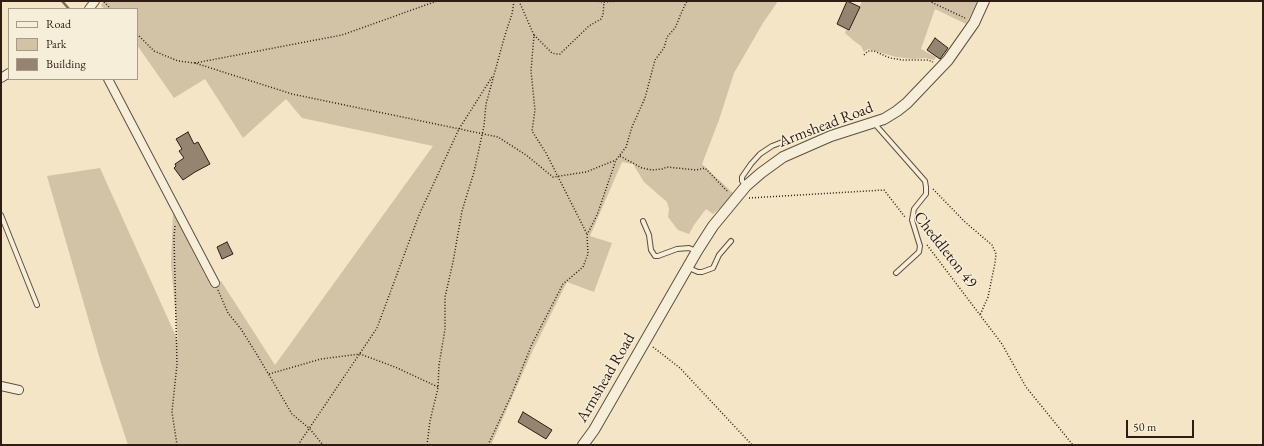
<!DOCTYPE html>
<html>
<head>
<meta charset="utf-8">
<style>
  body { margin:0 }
  #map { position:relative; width:1264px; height:446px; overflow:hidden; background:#f3e5c5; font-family:"EB Garamond",serif }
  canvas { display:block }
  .frame { position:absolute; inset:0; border:2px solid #2f1d13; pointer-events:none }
  .legend { position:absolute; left:8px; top:8px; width:130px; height:72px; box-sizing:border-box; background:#f7eed9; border:1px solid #a79a8a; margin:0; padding:5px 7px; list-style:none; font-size:12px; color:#2f1d13 }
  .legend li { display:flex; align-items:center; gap:8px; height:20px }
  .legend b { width:20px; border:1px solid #a79a8a }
  .scale { position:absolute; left:1126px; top:420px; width:68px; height:18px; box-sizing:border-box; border:2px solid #2f1d13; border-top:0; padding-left:5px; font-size:12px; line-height:14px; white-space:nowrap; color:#2f1d13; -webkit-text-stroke:3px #f7eed9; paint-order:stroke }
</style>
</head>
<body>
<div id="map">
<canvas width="1264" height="446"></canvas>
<div class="frame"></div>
<ul class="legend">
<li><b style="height:5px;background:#f7eed9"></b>Road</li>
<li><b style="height:11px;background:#d2c3a7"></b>Park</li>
<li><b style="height:11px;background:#958570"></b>Building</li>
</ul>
<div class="scale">50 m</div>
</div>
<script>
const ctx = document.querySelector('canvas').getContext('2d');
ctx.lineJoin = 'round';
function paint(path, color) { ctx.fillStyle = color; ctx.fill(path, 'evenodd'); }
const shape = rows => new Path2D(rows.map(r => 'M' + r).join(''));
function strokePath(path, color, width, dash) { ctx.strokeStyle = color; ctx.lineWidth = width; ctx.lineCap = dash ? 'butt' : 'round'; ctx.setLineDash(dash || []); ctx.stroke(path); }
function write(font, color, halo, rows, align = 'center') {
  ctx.font = font + ' "EB Garamond",serif'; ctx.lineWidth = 3; ctx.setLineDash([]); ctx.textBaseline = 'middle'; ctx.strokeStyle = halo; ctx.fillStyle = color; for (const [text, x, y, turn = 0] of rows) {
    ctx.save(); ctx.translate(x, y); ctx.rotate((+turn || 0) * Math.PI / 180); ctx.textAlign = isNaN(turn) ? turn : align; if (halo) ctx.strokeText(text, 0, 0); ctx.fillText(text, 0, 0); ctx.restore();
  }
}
paint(shape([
  [104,1,778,1,763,23,734,73,719,120,702,164,735,195,713,214,706,209,694,225,689,234,678,230,668,217,669,209,667,202,644,182,633,164,622,162,590,236,612,243,594,292,567,282,533,350,491,445,128,445,101,363,47,176,100,168,178,341,171,264,173,213,211,287,221,281,275,365,433,146,302,118,286,99,243,138,205,79,174,98,137,45,137,9,104,9,101,5],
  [862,1,873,2,978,1,966,24,935,9,921,49,936,57,934,60,925,58,913,59,896,57,868,49,864,52,861,46,854,41,845,33,847,28,849,29]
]), '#d2c3a7');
strokePath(shape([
  [62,1,69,9]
]), '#7c6c59', 2.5);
const building = shape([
  [847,1,860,7,849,30,837,24,847,1],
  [935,38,948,48,940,59,927,50,935,38],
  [188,132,194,144,198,142,210,164,195,172,183,180,174,168,176,166,175,164,184,158,179,151,182,149,176,139,188,132],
  [227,242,233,254,222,259,217,247,227,242],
  [523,412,552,430,546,439,518,422,523,412]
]);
paint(building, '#958570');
strokePath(building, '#2f1d13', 1);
const service = shape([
  [874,123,925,181,926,187,926,194,914,209,912,220,920,246,919,252,896,273],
  [746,185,742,181,742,177,751,164,760,154,772,146,785,141],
  [1,215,37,305],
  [643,221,649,235,651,250,655,256,658,256,677,249,689,248,696,251],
  [689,268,698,272,702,272,713,268,719,255,731,241]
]);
const minor = shape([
  [89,9,95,1],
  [1,78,9,73],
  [108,79,215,283],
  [1,386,19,390]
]);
const tertiary = shape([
  [583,445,594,430,697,251,713,226,746,186,761,173,783,157,831,136,884,119,897,111,907,103,948,60,974,23,984,1]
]);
strokePath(service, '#604f40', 6);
strokePath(minor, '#604f40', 10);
strokePath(tertiary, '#604f40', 12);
strokePath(shape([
  [519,1,534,35,531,71,535,110,532,131,546,153,587,234],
  [595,1,604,2,619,1],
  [929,1,965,18],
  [104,2,111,9],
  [137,34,154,51,178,61,195,63,292,94,498,137,526,155,553,177,586,172,616,160],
  [534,35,552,53,556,54,560,54,589,26,601,19,603,15,604,2],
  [864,55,868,51,874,51,890,58,903,60,928,60,933,62],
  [195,63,342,35,437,1],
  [620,156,642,168,652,170,662,169,667,167,696,170,705,168,728,192],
  [933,189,965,222,992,245,996,254,995,263,988,297,980,315],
  [749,198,884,190,905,217],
  [175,226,174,237,177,364,172,412,177,445],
  [927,245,1002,344,1026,387,1073,445],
  [218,290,228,313,241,329,259,358,292,414,310,429,323,445],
  [653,347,680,368,752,445],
  [269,374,321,359,360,354,395,367,438,387],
  [298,445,377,328,419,215,459,129,492,77],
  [427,445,430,421,438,388,439,365,445,329,445,297,453,262,462,211,474,172,484,126,486,104,505,35,512,14,514,1],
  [488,445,511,396,532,344,563,284,583,267,588,254,587,235,597,215,616,160,626,147,632,127,645,98,655,60,664,48,667,37,675,28,684,7,687,1]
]), '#2f1d13', 1.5, [1, 2]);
strokePath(service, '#f7eed9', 4);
strokePath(minor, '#f7eed9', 8);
strokePath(tertiary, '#f7eed9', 10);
write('16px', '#2f1d13', '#f7eed9', [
  ["Armshead Road",826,125,-21],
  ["Cheddleton 49",945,250,52],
  ["Armshead Road",606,378,-60]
]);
</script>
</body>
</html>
